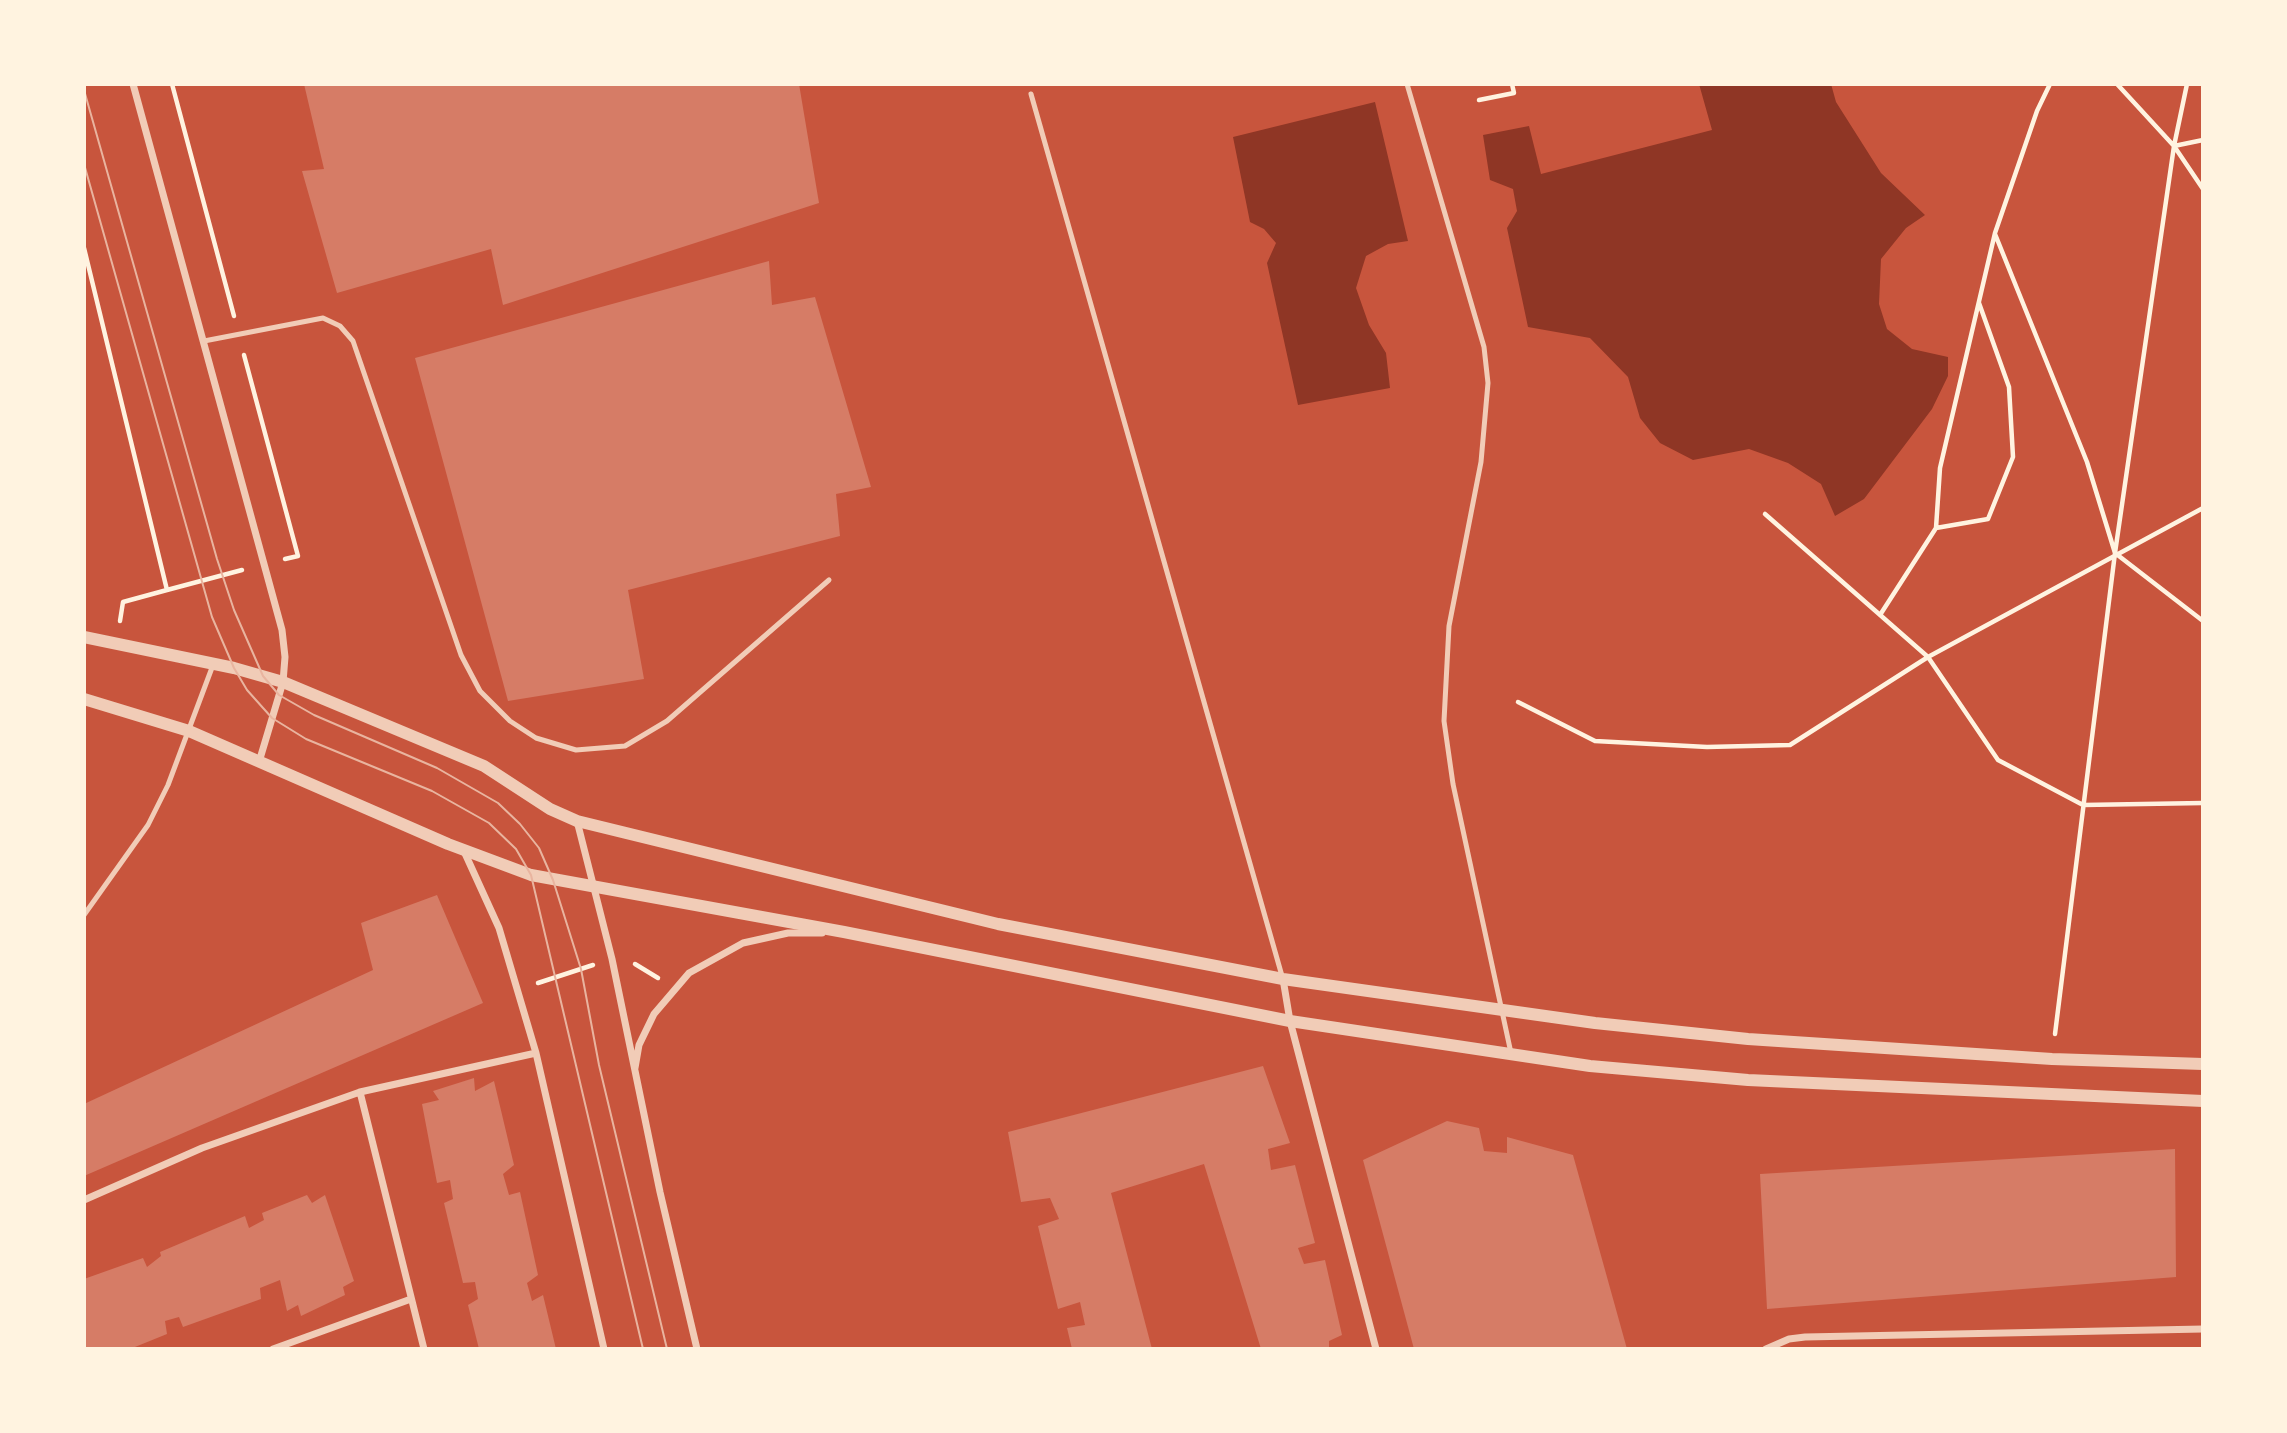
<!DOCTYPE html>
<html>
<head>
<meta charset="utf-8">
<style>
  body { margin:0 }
  #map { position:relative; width:2287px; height:1433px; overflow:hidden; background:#c8553d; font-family:"Open Sans",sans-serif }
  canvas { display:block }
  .frame { position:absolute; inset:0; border:86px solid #fff3e0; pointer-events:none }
</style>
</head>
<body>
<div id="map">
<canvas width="2287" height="1433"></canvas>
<div class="frame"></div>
</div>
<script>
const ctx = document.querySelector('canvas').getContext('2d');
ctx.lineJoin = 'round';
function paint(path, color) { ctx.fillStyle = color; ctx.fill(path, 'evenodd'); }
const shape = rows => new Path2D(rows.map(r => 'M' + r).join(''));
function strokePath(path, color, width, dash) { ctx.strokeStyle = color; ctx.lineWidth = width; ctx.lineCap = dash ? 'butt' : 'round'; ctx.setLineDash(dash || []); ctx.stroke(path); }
paint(shape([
  [1699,84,1831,84,1836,102,1881,173,1925,215,1906,228,1881,259,1879,304,1887,329,1912,349,1948,357,1948,376,1932,409,1864,499,1835,516,1821,484,1788,463,1749,449,1693,460,1660,443,1640,418,1628,377,1590,338,1528,327,1507,228,1517,211,1513,189,1490,180,1483,135,1529,126,1541,174,1712,130],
  [1375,102,1408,241,1388,244,1366,256,1356,288,1369,325,1386,353,1390,388,1298,405,1267,263,1276,243,1264,229,1250,222,1233,137]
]), '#8f3625');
paint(shape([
  [304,84,799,84,819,203,503,305,491,249,337,293,302,171,324,169],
  [769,261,772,305,815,297,871,487,836,494,840,536,628,590,644,679,508,701,415,358],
  [437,895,483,1003,84,1176,84,1104,373,970,361,923],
  [1263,1066,1290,1143,1268,1149,1271,1170,1295,1165,1315,1243,1298,1248,1304,1264,1325,1260,1342,1335,1329,1341,1329,1349,1261,1349,1204,1164,1111,1193,1152,1349,1072,1349,1067,1328,1085,1325,1080,1302,1058,1309,1038,1226,1059,1219,1050,1198,1021,1202,1008,1132],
  [474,1078,475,1091,494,1081,514,1165,503,1174,509,1195,520,1192,538,1275,527,1283,532,1301,543,1295,556,1349,479,1349,468,1305,478,1299,475,1282,463,1283,444,1203,453,1199,450,1180,437,1183,422,1104,439,1100,433,1091],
  [1447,1121,1479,1128,1484,1151,1507,1153,1507,1137,1573,1155,1627,1349,1414,1349,1363,1160],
  [2175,1149,2176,1277,1767,1309,1760,1174],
  [307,1195,312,1203,325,1195,354,1281,343,1287,345,1295,301,1316,298,1305,287,1311,280,1280,260,1288,261,1299,183,1327,179,1317,165,1321,167,1334,130,1349,84,1349,84,1279,143,1258,147,1267,161,1256,160,1252,245,1216,249,1228,264,1220,262,1213]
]), '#d67c66');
strokePath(shape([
  [172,84,234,316],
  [2117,84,2174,146,2203,189],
  [1479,100,1514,93,1512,84],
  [2174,146,2203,140],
  [1995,234,2087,462,2115,553,2203,621],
  [84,248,167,590,242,570],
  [244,355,298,556,285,559],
  [1765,514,1928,657,1998,760,2083,805,2203,803],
  [1936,528,1988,519,2013,457,2009,387,1979,303],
  [1880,615,1936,528,1940,468,1995,233,2037,111,2050,84],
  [120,621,123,602,167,590],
  [1518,702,1595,741,1707,747,1790,745,1928,657,2203,508],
  [635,964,658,978],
  [538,983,593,965],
  [2055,1034,2115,553,2174,146,2187,84]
]), '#fff3e0', 4.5);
strokePath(shape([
  [1407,84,1484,347,1488,383,1481,462,1449,626,1444,721,1453,784,1511,1053],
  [1031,94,1282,976],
  [204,341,323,318,340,326,353,341,461,655,480,691,510,721,536,738,576,750,625,746,667,721,829,580],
  [84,915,148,825,168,785,213,665]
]), '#f1ccb7', 5);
strokePath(shape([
  [133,84,282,630,285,657,283,682,259,762],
  [577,821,612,959,660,1192,697,1349],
  [463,849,499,928,536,1053,604,1349],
  [1283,979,1290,1021,1376,1349],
  [635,1068,639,1045,654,1014,689,973,743,943,788,933,822,933],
  [360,1092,424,1349],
  [84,1200,202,1148,360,1092,536,1053],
  [273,1349,411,1299],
  [1766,1349,1789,1339,1805,1337,2203,1329]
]), '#f1ccb7', 7);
strokePath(shape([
  [84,637,234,668,283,682,484,766,550,809,577,821,998,924,1283,979,1595,1023,1748,1039,2052,1059,2203,1064],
  [84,699,189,731,448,844,531,875,844,932,1290,1021,1590,1066,1748,1080,2203,1101]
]), '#f1ccb7', 12);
strokePath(shape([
  [84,90,217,559,234,610,263,676,279,695,314,715,437,768,498,803,520,824,539,848,553,880,581,969,599,1065,667,1349],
  [84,164,212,617,234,668,247,690,272,718,306,739,432,791,489,823,516,849,531,875,643,1349]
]), '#e9b49f', 2);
</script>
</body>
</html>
